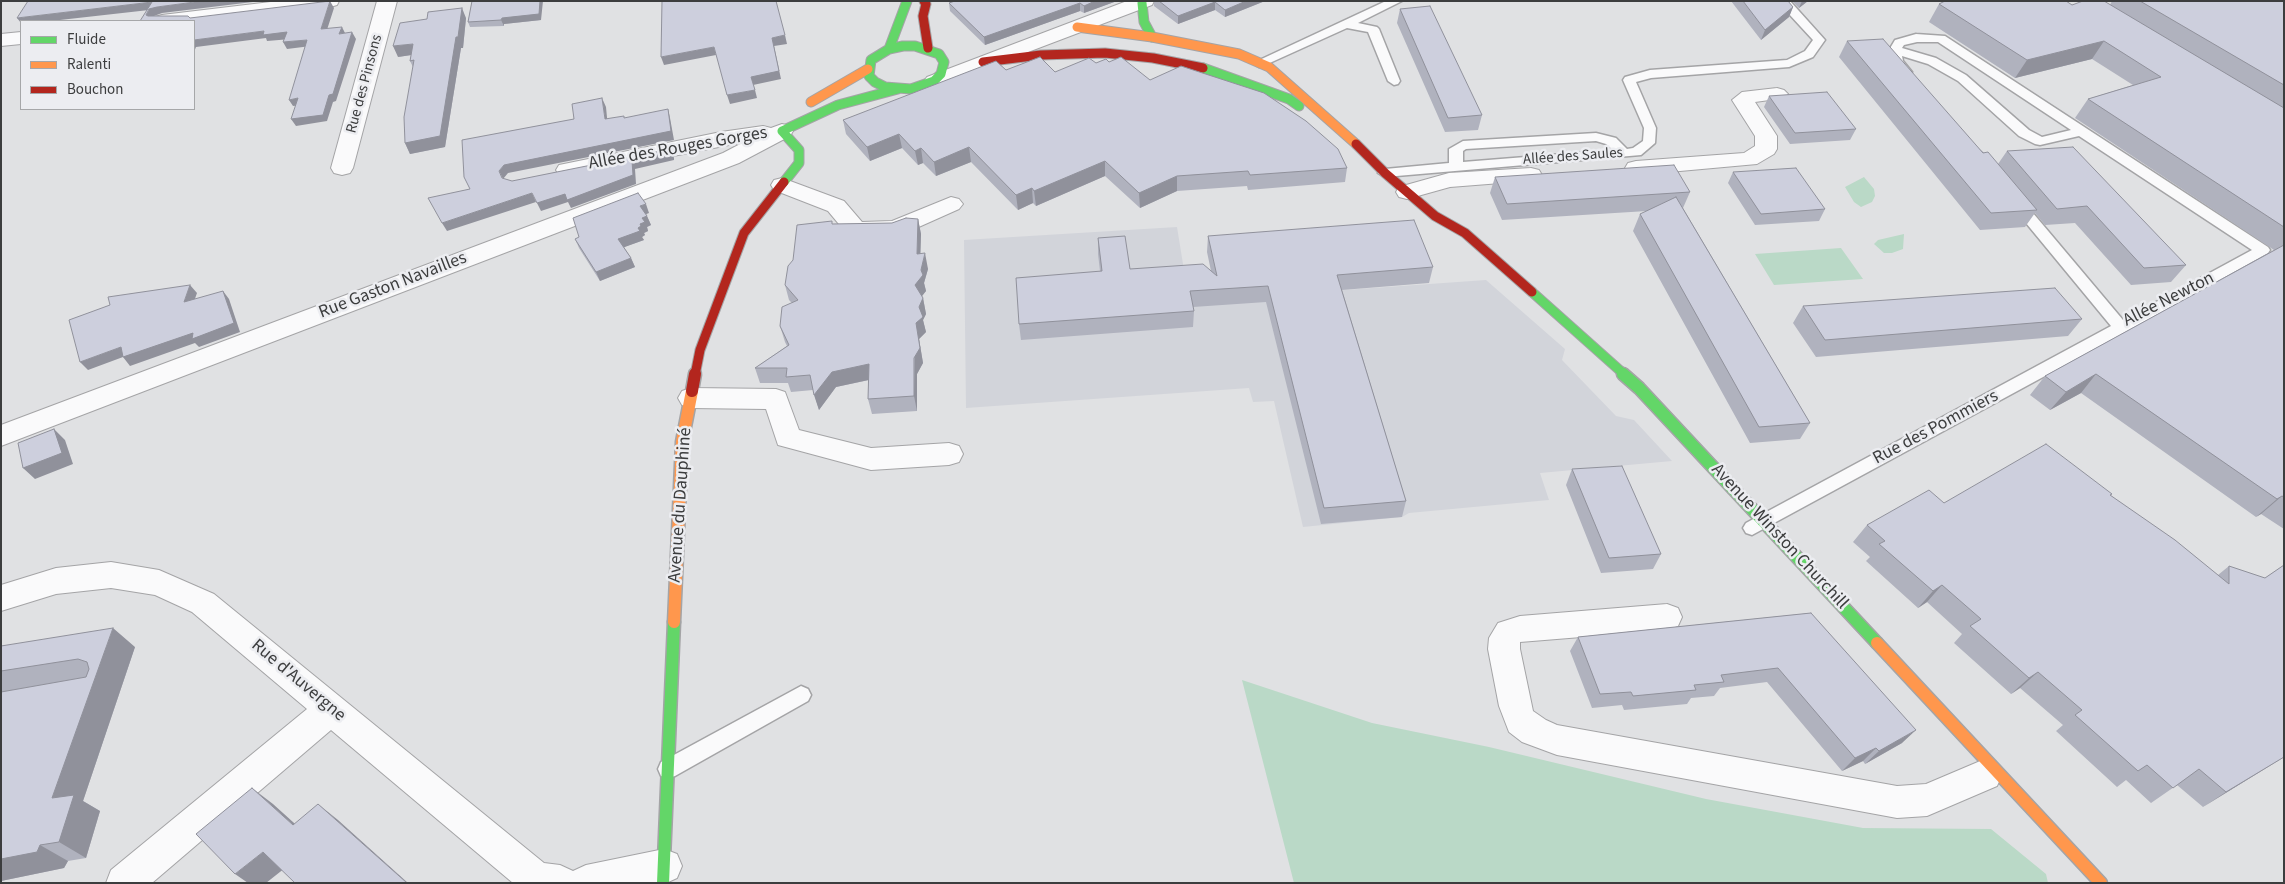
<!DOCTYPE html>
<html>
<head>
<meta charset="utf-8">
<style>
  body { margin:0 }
  #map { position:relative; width:2285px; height:884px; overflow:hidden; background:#e0e1e3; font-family:"Source Sans 3",sans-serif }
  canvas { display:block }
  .frame { position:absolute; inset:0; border:2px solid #3c3d3e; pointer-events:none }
  .legend { position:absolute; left:20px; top:20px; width:175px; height:90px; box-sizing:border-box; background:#ecedf1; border:1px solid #a6a7a9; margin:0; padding:6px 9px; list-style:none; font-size:15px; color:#3c3d3e }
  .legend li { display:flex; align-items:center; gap:10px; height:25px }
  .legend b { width:25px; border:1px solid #a6a7a9 }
</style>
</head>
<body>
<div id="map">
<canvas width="2285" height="884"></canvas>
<div class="frame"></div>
<ul class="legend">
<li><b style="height:6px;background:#63d668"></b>Fluide</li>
<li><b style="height:6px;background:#ff974d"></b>Ralenti</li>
<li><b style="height:6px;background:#b3261e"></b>Bouchon</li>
</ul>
</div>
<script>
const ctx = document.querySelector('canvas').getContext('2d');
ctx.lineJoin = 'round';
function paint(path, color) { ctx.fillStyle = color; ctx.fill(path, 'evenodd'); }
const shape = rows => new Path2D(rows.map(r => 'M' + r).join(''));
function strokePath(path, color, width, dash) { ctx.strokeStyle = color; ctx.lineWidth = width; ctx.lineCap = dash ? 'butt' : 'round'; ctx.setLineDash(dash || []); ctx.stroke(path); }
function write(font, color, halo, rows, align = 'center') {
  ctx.font = font + ' "Source Sans 3",sans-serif'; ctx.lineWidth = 5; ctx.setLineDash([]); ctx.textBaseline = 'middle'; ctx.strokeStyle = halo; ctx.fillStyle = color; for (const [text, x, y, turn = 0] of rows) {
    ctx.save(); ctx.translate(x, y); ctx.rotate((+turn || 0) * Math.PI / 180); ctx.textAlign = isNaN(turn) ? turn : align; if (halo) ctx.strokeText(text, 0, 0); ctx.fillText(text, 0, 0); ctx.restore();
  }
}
paint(shape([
  [1177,227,1189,301,1486,280,1565,349,1562,360,1616,416,1634,420,1672,461,1540,473,1549,500,1409,513,1402,517,1303,527,1274,401,1253,402,1249,388,966,408,964,240]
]), '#d2d4da');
paint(shape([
  [1864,177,1874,189,1875,196,1872,202,1861,207,1854,202,1845,187],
  [1904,234,1903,249,1892,253,1884,253,1874,244,1878,240],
  [1841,248,1863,279,1774,285,1755,254],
  [1242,680,1372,723,1489,747,1706,799,1863,828,1991,829,2046,874,2048,883,1294,883]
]), '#bad9c7');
const lane = shape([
  [1386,1,1402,1,1358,23,1377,27,1379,29,1400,81,1398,84,1394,85,1388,81,1368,32,1347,28,1263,66,1259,67,1253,63,1386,1],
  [1777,1,1790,1,1825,40,1813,57,1789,67,1651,78,1636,82,1656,128,1655,143,1641,155,1385,177,1378,173,1385,169,1449,163,1449,149,1463,141,1596,133,1616,138,1627,149,1633,148,1643,141,1644,128,1623,80,1625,77,1650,70,1787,60,1805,51,1813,40,1777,1],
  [1596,141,1606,144,1613,150,1463,162,1463,151,1466,149,1596,141],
  [1916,34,1945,36,2268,247,2270,250,2268,253,2126,332,1752,535,1746,533,1743,528,1746,523,2111,326,2012,206,2010,203,2012,200,2022,200,2123,320,2252,250,2079,136,2040,145,2035,144,2019,136,1958,81,1928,64,1902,56,1903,61,1912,72,1906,76,1902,75,1891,62,1889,50,1895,40,1916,34],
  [1917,42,1938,42,2071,130,2042,137,2029,130,1966,75,1936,58,1902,48,1904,45,1917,42],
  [801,686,808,689,811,695,808,701,675,776,668,778,661,776,658,769,661,762,801,686]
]);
const street = shape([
  [279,1,339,1,337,5,330,7,194,23,194,21,152,21,155,17,162,15,279,1],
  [377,1,397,1,353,168,350,173,342,175,334,173,331,168,377,1],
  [1127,1,1154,1,1152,5,941,85,934,87,927,85,924,81,927,77,1127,1],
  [21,32,21,44,1,46,1,34,21,32],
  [1777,88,1784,90,1788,94,1784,98,1755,102,1777,136,1777,149,1774,154,1757,164,1636,175,1628,173,1625,168,1628,163,1636,161,1744,153,1755,146,1755,136,1732,100,1742,92,1777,88],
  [782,124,790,126,793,131,790,136,739,163,1,446,1,425,723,153,744,142,567,177,559,175,556,170,559,165,721,132,763,126,771,128,782,124],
  [1531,168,1539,170,1542,175,1539,180,1450,187,1407,199,1399,197,1396,192,1399,187,1449,173,1531,168],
  [782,178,844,201,862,222,892,221,951,197,959,199,963,204,959,209,903,234,895,237,856,238,848,235,828,211,774,190,771,185,774,180,782,178],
  [691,388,776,389,785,392,799,430,871,448,949,443,959,446,963,454,959,462,949,465,871,470,778,445,766,409,691,408,682,405,678,398,682,391,691,388],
  [111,562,159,570,214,594,544,863,560,865,573,871,586,865,664,849,677,854,682,866,677,878,666,883,513,883,331,730,152,883,106,883,111,870,307,709,192,612,155,595,111,588,56,594,1,611,1,585,56,568,111,562],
  [1667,604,1678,608,1682,617,1678,626,1667,630,1520,642,1520,649,1533,711,1546,720,1557,725,1897,786,1926,784,1985,759,1997,764,2002,775,1997,786,1927,816,1897,818,1557,755,1522,742,1509,732,1499,706,1488,649,1489,638,1498,623,1520,616,1667,604]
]);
const fastFar1 = shape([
  [1142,3,1144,22,1152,37],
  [903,46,915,46,939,54,944,62,941,74,934,81,911,89,885,87,875,82,869,76,871,60,889,49,903,46],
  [889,49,907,1],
  [1203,68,1289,99,1299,106],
  [782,131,838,105,898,89],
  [782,131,799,150,799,163,784,182],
  [1532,292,1625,375]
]);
const fast = shape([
  [1623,374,1639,388,1877,643],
  [663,883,674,622]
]);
const slowFar1 = shape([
  [1077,27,1152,37,1239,54,1269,67,1356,144],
  [811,102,868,69]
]);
const slow = shape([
  [674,622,682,442,692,391],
  [1877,643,2101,883]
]);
const jamFar1 = shape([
  [924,1,926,4,923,16,928,48],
  [983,62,1041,55,1105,53,1153,58,1203,68],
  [1356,144,1385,173,1435,216,1465,233,1532,292],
  [695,375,700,350,744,233,784,182]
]);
const jam = shape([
  [692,391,695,374]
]);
strokePath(lane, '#a4a4a6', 3);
strokePath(street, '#a4a4a6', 2);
strokePath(fastFar1, '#a4a4a6', 11);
strokePath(fast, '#a4a4a6', 15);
strokePath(slowFar1, '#a4a4a6', 11);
strokePath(slow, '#a4a4a6', 15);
strokePath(jamFar1, '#a4a4a6', 11);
strokePath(jam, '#a4a4a6', 15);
paint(lane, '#fafafb');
paint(street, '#fafafb');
strokePath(fastFar1, '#63d668', 9);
strokePath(fast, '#63d668', 12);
strokePath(slowFar1, '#ff974d', 9);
strokePath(slow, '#ff974d', 12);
strokePath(jamFar1, '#b3261e', 9);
strokePath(jam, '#b3261e', 12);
paint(shape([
  [472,1,541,20,504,24,504,26,470,27,468,22],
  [955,1,1117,1,1084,13,1080,11,985,45,950,11,949,3],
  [1154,1,1265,1,1225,17,1215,10,1178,24,1154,6],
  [1731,1,1788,1,1793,7,1789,17,1761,40],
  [1792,1,1808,1,1799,8],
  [2112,1,2284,1,2284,529,2261,514,2256,517,2081,393,2050,410,2030,395,2045,376,2274,250,2075,118,2088,99,2133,85,2092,59,2015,78,1929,22,1939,4,2110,5],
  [1400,9,1482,115,1478,130,1445,132,1397,23],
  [466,18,463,48,461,48,445,147,410,154,405,143,413,67,410,61,411,55,398,57],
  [1847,41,1998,164,2007,151,2186,265,2171,282,2131,285,2075,223,2045,225,2035,213,2025,227,1980,230,1839,57],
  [1109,62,1150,80,1347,168,1345,182,1248,190,1247,186,1177,191,1140,208,1105,176,1036,206,1033,203,1018,210,971,162,936,176,923,163,918,165,902,148,870,161,846,134,843,120,1006,70,1055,72,1096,63],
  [1769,96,1856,129,1850,140,1790,144,1764,107],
  [1733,172,1825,209,1819,221,1755,225,1728,183],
  [1495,177,1690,192,1683,208,1810,423,1800,439,1750,443,1633,231,1640,214,1647,211,1502,220,1490,193],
  [649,213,646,214,651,225,647,227,648,231,644,233,645,235,642,237,644,240,624,247,631,258,635,267,600,281,579,248,575,239],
  [918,219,921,234,920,254,928,269,924,283,926,291,922,296,923,298,926,314,923,320,926,332,919,339,923,363,917,374,917,411,872,414,868,399,869,380,836,387,819,410,813,390,791,392,788,383,760,383,755,368,787,346,785,342,780,326,792,303,789,300,785,285,833,224,892,223],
  [1208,236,1433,267,1429,283,1342,290,1406,501,1402,517,1321,524,1266,302,1193,307,1194,311,1193,327,1021,340,1019,324,1100,271,1098,254,1098,238,1130,269,1211,271,1207,252],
  [1803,306,2082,319,2068,336,1816,357,1793,323],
  [1572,469,1661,554,1653,569,1601,573,1566,485],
  [2110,495,2218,575,2229,566,2265,578,2284,565,2284,757,2203,807,2177,785,2151,803,2126,780,2117,787,2056,731,2063,725,2020,688,2011,694,1954,643,1962,634,1927,602,1918,608,1866,561,1870,557,1853,542,1867,525,1944,503],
  [1811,613,1902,743,1865,764,1863,761,1842,771,1767,682,1720,688,1714,696,1691,698,1687,704,1624,710,1622,705,1592,708,1570,651,1578,637],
  [1,646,135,647,83,801,100,811,86,858,68,861,64,868,1,881]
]), '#b0b2be');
paint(shape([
  [202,1,261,1,162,13,154,16,150,21,146,15,149,10,51,21,21,21,21,23,17,18,152,2,157,7],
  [330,1,334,8,325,36,321,29],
  [540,1,543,1,541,20,504,24,504,26,501,20,502,18],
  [1095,1,1117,1,1084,13,1084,6],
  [1246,1,1265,1,1225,17,1225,10],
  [1802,1,1808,1,1799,8],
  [1215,2,1215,10,1178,24,1178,16],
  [1080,3,1080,11,985,45,984,37],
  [1793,7,1789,17,1761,40,1765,30],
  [462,8,466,18,463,48,461,48,445,147,410,154,405,143],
  [342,27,345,33,339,34],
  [264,31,287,32,291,39,267,41,266,38,196,47,194,52,194,40],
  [352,32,356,39,336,101,333,102,327,121,296,126,291,119,329,95],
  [785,35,787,44,774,46,781,79,753,85,751,77,772,38],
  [307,40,311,46,287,49,283,42],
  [2104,41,2092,59,2015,78,2027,60],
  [413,44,418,54,398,57,393,46],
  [714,47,716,55,664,65,661,57],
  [755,90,757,98,730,104,727,95],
  [298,98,302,105,293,106,289,100],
  [602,98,606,107,608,128,605,119],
  [668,109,670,118,674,140,508,173,503,179,499,171,504,165],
  [899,134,902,148,870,161,867,147],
  [969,147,971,162,936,176,934,162],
  [921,148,923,163,918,165,915,151],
  [671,149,674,158,674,160,635,169,636,184,571,208,568,202,541,211,537,203,632,161],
  [1105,161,1105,176,1036,206,1034,191],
  [1177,176,1177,191,1140,208,1139,193],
  [1032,188,1033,203,1018,210,1016,195],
  [532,193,536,202,447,231,442,223],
  [646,204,649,213,644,215,640,206],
  [647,216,651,225,647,227,648,231,644,233,645,235,642,237,644,240,622,248,618,239,638,228,642,218],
  [918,219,921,234,920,270,917,254],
  [925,253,928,269,924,283,926,291,918,301,915,285,921,270],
  [631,258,635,267,600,281,596,272],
  [190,285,197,293,191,310,184,302],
  [223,291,229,299,240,332,199,347,195,343,130,366,123,357,88,370,80,362,121,347],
  [923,298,926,314,923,320,926,332,919,339,923,363,917,374,917,411,914,396,916,323,919,307],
  [869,364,873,379,836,387,819,410,814,395,832,372],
  [2096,374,2081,393,2050,410,2066,392],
  [54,429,65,440,73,464,35,479,23,468],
  [2282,496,2261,514,2256,517,2277,499],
  [1942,585,1927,602,1918,608,1933,591],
  [113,628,135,647,83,801,100,811,86,858,59,842,52,798],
  [2038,672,2020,688,2011,694,2029,678],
  [1916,730,1902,743,1865,764,1879,751],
  [1876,748,1863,761,1842,771,1855,758],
  [2284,757,2203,807,2226,792],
  [252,788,273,804,314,841,293,825],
  [318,804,338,820,408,883,407,883],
  [40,845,68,861,64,868,1,881,1,859],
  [263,852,285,868,266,883,248,883,235,874]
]), '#90919b');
const building = shape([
  [28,1,202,1,157,7,149,9,146,15,148,16,188,16,190,18,330,1,321,29,342,27,339,34,352,32,333,94,329,95,323,115,291,119,298,98,289,100,307,40,283,42,287,32,263,35,264,31,194,40,194,21,140,21,152,2,17,18,28,1],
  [472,1,540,1,539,14,502,18,501,20,468,22,472,1],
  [662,1,776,1,785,35,772,38,779,71,751,77,755,90,727,95,714,47,661,57,662,1],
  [955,1,1095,1,1084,6,1080,3,984,37,949,3,955,1],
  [1159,1,1246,1,1225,10,1215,2,1178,16,1159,1],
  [1743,1,1788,1,1793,7,1765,30,1743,1],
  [1945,1,2066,1,2072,5,2083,1,2104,1,2284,108,2284,227,2088,99,2161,77,2104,41,2027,60,1939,4,1945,1],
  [2140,1,2284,1,2284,85,2140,1],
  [1430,6,1482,115,1448,118,1400,9,1430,6],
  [462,8,458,37,456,37,440,136,405,143,404,117,414,60,410,61,413,44,393,46,400,23,427,19,428,12,462,8],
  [1883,39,1983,153,1988,152,2037,210,1991,213,1847,41,1883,39],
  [1040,57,1055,72,1089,58,1096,63,1106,59,1109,62,1121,57,1150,80,1181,66,1264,93,1306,121,1338,149,1347,168,1250,175,1248,171,1177,176,1139,193,1105,161,1034,191,1032,188,1016,195,969,147,934,162,921,148,915,151,899,134,867,147,843,120,996,61,1006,70,1040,57],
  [1827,92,1856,129,1795,133,1769,96,1827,92],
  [602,98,605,119,624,116,624,118,668,109,671,131,504,165,499,171,502,178,512,181,671,149,671,152,632,161,633,175,567,200,565,194,537,203,532,193,442,223,428,198,470,189,464,177,462,140,574,119,572,104,602,98],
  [2073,147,2186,265,2144,268,2087,206,2057,209,2007,151,2073,147],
  [1674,165,1690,192,1507,204,1495,177,1674,165],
  [1796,168,1825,209,1761,214,1733,172,1796,168],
  [638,193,646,204,640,206,647,216,642,218,645,222,640,224,641,226,638,228,640,231,618,239,631,258,596,272,575,239,579,237,573,218,638,193],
  [1676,197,1810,423,1759,427,1640,214,1676,197],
  [906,218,918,219,917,254,925,253,921,270,923,275,915,285,923,298,919,307,923,317,916,323,920,348,914,358,914,396,868,399,869,364,832,372,814,395,810,375,786,377,787,368,755,368,789,345,780,326,782,307,798,300,785,285,788,266,793,260,797,225,832,221,832,224,892,223,906,218],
  [1414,220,1433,267,1337,275,1406,501,1324,508,1268,286,1190,291,1194,311,1019,324,1016,278,1102,271,1098,238,1125,236,1130,269,1203,264,1217,276,1208,236,1414,220],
  [2284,245,2284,497,2282,496,2277,499,2096,374,2066,392,2045,376,2284,245],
  [190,285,184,302,223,291,234,323,192,339,193,333,123,357,121,347,80,362,69,320,110,305,108,297,190,285],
  [2055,288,2082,319,1825,340,1803,306,2055,288],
  [54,429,62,453,23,468,18,443,54,429],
  [2046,444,2112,494,2110,495,2175,540,2229,584,2229,566,2265,578,2284,565,2284,757,2226,792,2199,769,2173,788,2147,765,2138,771,2075,715,2082,710,2038,672,2029,678,1970,626,1981,619,1942,585,1933,591,1879,544,1885,541,1867,525,1929,490,1944,503,2046,444],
  [1622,466,1661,554,1609,558,1572,469,1622,466],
  [1811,613,1916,730,1879,751,1876,748,1855,758,1778,668,1721,675,1724,682,1694,685,1696,690,1633,696,1631,692,1600,694,1578,637,1811,613],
  [113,628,52,798,74,795,59,842,40,845,37,852,1,859,1,692,86,677,89,669,87,662,78,659,1,671,1,646,113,628],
  [252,788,293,825,318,804,407,883,295,883,263,852,235,874,196,834,252,788]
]);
paint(building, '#cdcfdd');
strokePath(building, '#90919b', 1);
write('15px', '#3c3d3e', '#ecedf1', [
  ["Rue des Pinsons",365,84,-75],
  ["Allée des Saules",1573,157,-4]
]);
write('18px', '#3c3d3e', '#ecedf1', [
  ["Allée des Rouges Gorges",678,149,-10],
  ["Rue Gaston Navailles",393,286,-21],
  ["Allée Newton",2169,300,-27],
  ["Rue des Pommiers",1936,428,-28],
  ["Avenue du Dauphiné",681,505,-86],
  ["Avenue Winston Churchill",1779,537,47],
  ["Rue d'Auvergne",298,681,40]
]);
</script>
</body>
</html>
